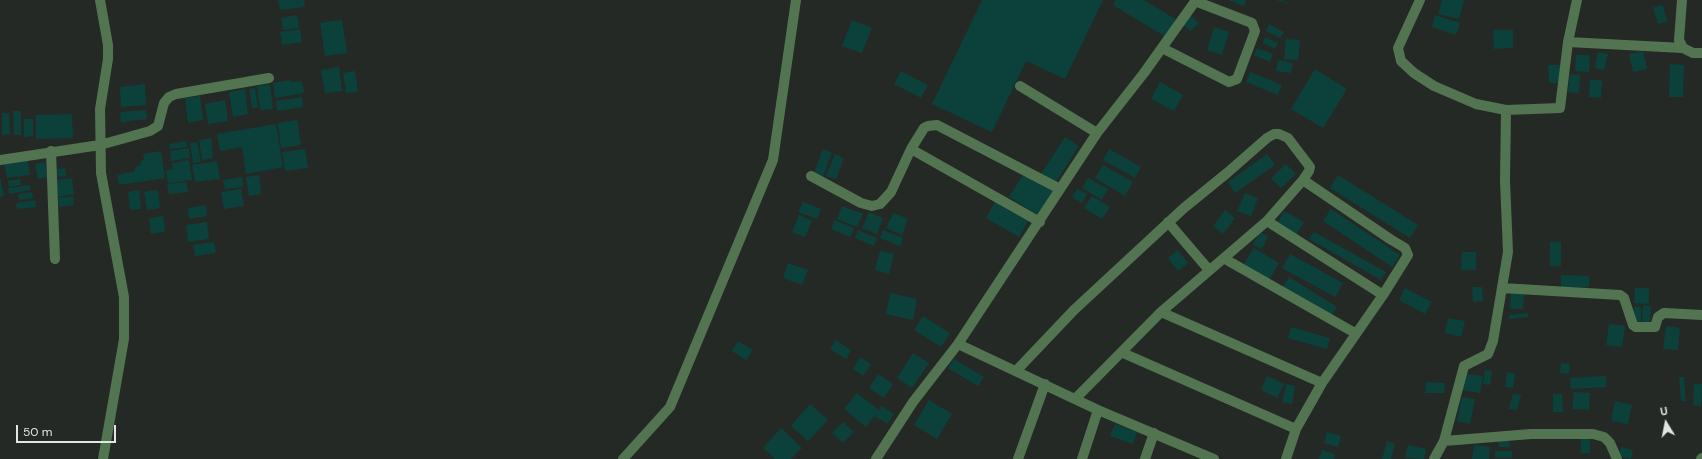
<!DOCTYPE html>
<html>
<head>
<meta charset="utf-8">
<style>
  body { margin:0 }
  #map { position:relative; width:1702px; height:459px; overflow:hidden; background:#242926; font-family:"DM Sans",sans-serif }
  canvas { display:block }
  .north { position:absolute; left:1646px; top:403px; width:40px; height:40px; -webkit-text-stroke:3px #242926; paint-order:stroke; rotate:350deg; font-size:11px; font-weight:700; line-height:16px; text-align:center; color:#e1e5e3 }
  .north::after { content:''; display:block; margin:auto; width:14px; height:18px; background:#e1e5e3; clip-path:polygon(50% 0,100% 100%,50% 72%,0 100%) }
  .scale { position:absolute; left:16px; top:425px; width:100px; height:18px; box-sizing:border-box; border:2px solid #e1e5e3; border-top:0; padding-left:5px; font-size:12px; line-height:14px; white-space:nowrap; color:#e1e5e3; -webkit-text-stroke:3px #242926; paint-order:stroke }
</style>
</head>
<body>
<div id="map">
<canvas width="1702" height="459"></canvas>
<div class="north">U</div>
<div class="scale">50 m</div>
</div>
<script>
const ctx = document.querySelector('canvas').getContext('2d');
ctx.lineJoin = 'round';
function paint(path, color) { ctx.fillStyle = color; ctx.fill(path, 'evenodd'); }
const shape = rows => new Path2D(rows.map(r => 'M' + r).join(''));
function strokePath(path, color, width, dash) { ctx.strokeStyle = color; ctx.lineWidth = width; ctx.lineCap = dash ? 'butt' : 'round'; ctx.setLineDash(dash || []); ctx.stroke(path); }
paint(shape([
  [278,0,304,0,305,7,280,10],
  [982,0,1103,0,1065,79,1026,61,992,132,932,104],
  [1116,0,1144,0,1177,20,1166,37,1113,5],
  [1229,0,1246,0,1244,6],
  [1276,0,1281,0,1289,3,1289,4],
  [1442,0,1464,0,1459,19,1438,14],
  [1663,5,1667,22,1658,24,1653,7],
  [297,15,299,28,283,30,281,18],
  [1190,15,1199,23,1190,31,1182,23],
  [1435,15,1460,23,1456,35,1432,27],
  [342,20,347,53,325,56,320,23],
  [852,20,872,28,862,53,842,46],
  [1269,24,1284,32,1280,38,1266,31],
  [1214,27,1229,32,1222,55,1207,50],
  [300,29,302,42,282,45,280,32],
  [1493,30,1513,30,1513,48,1494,49],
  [1265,37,1278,43,1275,49,1263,43],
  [1286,39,1300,40,1298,60,1284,59],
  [1257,48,1273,54,1270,62,1254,55],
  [1643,51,1647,69,1633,72,1629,54],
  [1598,52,1608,54,1604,70,1595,68],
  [1576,55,1590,55,1589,72,1575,71],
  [1278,60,1293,63,1291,73,1276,71],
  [1670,64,1684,65,1683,97,1669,97],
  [1548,65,1560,65,1560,83,1549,83],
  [339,67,342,91,325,93,321,70],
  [1315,69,1347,89,1323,128,1291,109],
  [355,71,358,92,346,93,343,73],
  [901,71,928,85,921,98,894,84],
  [1250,72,1282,85,1278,95,1246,82],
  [1570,74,1580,75,1579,93,1568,92],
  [1590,79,1602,81,1601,98,1589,97],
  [291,80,291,82,302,81,304,93,275,98,273,83],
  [1160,82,1183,95,1174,111,1151,99],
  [145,84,146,105,121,107,120,87],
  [270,84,273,109,260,110,257,86],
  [255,88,258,108,252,108,249,89],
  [245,89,248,114,233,117,229,92],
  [200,96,203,120,188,123,185,98],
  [302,97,303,107,277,111,276,101],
  [225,100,228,121,208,124,205,104],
  [146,110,147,119,121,122,120,112],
  [13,111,21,111,21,135,14,135],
  [2,113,9,113,10,134,2,135],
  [72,114,73,138,36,139,36,115],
  [24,119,33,119,33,136,24,137],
  [297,120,301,145,281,148,278,123],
  [276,124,283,167,246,174,242,147,220,151,217,134],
  [1065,137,1079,146,1055,183,1041,174],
  [211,138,213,158,202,160,199,140],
  [187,141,187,147,170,149,169,144],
  [197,142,201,162,193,163,190,143],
  [189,148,190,158,171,161,170,151],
  [305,149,308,168,285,171,282,152],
  [823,149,832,153,823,176,814,173],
  [1109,149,1141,167,1135,178,1103,160],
  [161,151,165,178,119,185,117,175,135,171,135,167,141,165,140,161,144,160,143,154],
  [835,154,844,158,836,179,826,176],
  [1267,154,1275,165,1235,193,1228,182],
  [28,160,30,175,7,178,4,163],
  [189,160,192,180,168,183,166,170,173,169,172,163],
  [217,161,220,179,195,182,192,165],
  [45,162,47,177,38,179,35,164],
  [1286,164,1296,174,1281,188,1271,178],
  [1103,165,1133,182,1125,196,1095,178],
  [65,168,66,176,58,177,56,169],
  [1025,172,1054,190,1038,215,1009,197],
  [259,175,261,194,249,196,246,177],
  [1338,175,1418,225,1410,238,1330,188],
  [0,177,4,196,0,197],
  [242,177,243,187,225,189,223,180],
  [72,178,74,194,58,197,55,180],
  [1088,178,1108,189,1102,200,1082,188],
  [20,179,21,185,9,187,8,181],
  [186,182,188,192,169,194,167,184],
  [30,185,30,190,9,194,8,188],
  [241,189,244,206,224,209,221,192],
  [1077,189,1087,194,1082,203,1072,197],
  [139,190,141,209,130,210,128,192],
  [158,190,160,208,147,210,144,192],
  [32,192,33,198,19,200,18,194],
  [1245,193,1258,198,1251,216,1237,211],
  [73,196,74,205,59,207,57,198],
  [1092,196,1110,207,1102,219,1084,208],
  [35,200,36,207,17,209,16,203],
  [803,202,821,209,817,219,798,212],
  [995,202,1028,221,1019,237,986,218],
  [206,205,207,216,189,219,188,208],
  [842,206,863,214,857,227,837,219],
  [1331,209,1400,255,1392,267,1323,221],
  [1225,210,1235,218,1223,234,1213,226],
  [1284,211,1304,222,1296,235,1277,224],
  [869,212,883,218,877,234,862,228],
  [893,213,908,219,902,235,886,228],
  [799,215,812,221,805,237,792,232],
  [163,216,165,232,151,234,149,218],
  [835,220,854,228,850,237,831,229],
  [207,222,209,239,188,242,186,225],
  [858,230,877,238,874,246,855,238],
  [883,230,903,238,900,246,880,238],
  [1259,232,1268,236,1262,249,1253,245],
  [1314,232,1386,272,1381,280,1309,239],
  [214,242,216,253,195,256,193,245],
  [1550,242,1561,242,1561,266,1550,266],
  [1254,248,1279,263,1269,280,1243,265],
  [1178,250,1188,263,1178,271,1168,258],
  [880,251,894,254,889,274,875,270],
  [1462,252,1476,252,1476,270,1461,270],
  [1290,254,1343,283,1335,297,1282,268],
  [788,263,808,270,802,285,783,278],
  [1561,275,1589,276,1589,287,1561,287],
  [1289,277,1337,307,1331,317,1282,287],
  [1472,287,1482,287,1483,301,1473,302],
  [1405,288,1432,302,1425,314,1399,300],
  [1635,288,1649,288,1649,304,1634,303],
  [1511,291,1524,291,1523,309,1510,309],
  [890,293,917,299,913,320,886,314],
  [1643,305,1651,306,1650,322,1642,322],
  [1634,306,1641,307,1641,323,1634,323],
  [1528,313,1528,317,1509,319,1509,315],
  [923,316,950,333,941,347,914,330],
  [1448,318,1465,321,1461,337,1445,333],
  [1609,324,1625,326,1622,347,1606,345],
  [1666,326,1680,328,1678,350,1663,349],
  [1291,327,1330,338,1327,349,1288,338],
  [836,340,851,350,846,359,830,349],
  [738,341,753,350,746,360,732,351],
  [913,353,929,363,912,388,897,378],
  [860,357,871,364,863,376,853,369],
  [954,359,984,377,978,386,948,368],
  [1561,363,1570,364,1569,374,1560,373],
  [1485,370,1492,371,1490,385,1483,384],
  [1507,372,1515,374,1513,388,1505,387],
  [878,374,893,384,884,398,869,388],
  [1465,374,1483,376,1480,393,1462,390],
  [1267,376,1284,384,1277,398,1261,390],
  [1606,376,1606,387,1571,389,1570,378],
  [1679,377,1684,377,1686,401,1681,401],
  [1426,382,1445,383,1444,393,1425,393],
  [1286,384,1295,386,1292,404,1282,402],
  [1694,384,1702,384,1701,406,1693,406],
  [1574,392,1590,393,1589,410,1572,409],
  [857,393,879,410,866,427,844,409],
  [1513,394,1521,395,1517,410,1509,409],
  [1553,394,1562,394,1563,412,1553,412],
  [1462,397,1475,399,1470,424,1457,421],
  [929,400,952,414,937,439,914,425],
  [1615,401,1632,405,1628,424,1611,421],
  [810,404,828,420,808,441,791,426],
  [882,406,894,414,887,424,875,416],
  [843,422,854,432,843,443,832,433],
  [1115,424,1137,432,1133,444,1110,436],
  [781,428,802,448,791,459,775,459,763,448],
  [1327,432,1341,436,1338,447,1324,443],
  [1498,439,1509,439,1510,447,1499,447],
  [1581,439,1590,439,1590,453,1581,453],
  [1387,441,1395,444,1391,459,1382,459],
  [1408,445,1426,449,1424,459,1405,458],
  [1474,445,1490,447,1489,459,1472,459],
  [1621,447,1633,450,1631,459,1618,456],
  [1322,450,1335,454,1334,459,1319,459],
  [1495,451,1512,451,1512,458,1495,458]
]), '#0c403b');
strokePath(shape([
  [100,0,108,45,108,59,100,109,101,173,124,297,124,339,103,459],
  [1420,0,1398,48,1401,61,1414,73,1434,86,1476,104,1506,110,1505,181,1508,252,1493,341,1488,354,1464,366,1444,441],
  [1682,0,1679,40,1683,48,1693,53,1702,53],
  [1568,42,1683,48],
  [1162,48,1229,82,1237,79,1255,31,1252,23,1195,1],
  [1020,86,1097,133],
  [1506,110,1560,108,1568,42,1577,0],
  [911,149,1040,222],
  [51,151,55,259],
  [0,160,100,145,150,131,158,126,164,103,169,97,176,94,269,78],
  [811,176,861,203,872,206,880,204,891,192,911,149,924,128,928,126,937,125,1060,189],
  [1267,221,1383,295],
  [1168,222,1209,270],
  [1225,259,1355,333],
  [1502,288,1620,295,1624,298,1633,325,1636,327,1655,327,1658,317,1664,313,1702,315],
  [1161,312,1322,383],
  [958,344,1098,410,1214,459],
  [1123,353,1296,429],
  [1016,371,1074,310,1184,208,1227,173,1267,138,1274,134,1279,134,1288,138,1310,167,1309,171,1303,180,1267,221,1161,312,1076,398],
  [623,459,670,407,773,160,796,0],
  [876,459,913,402,958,344,1097,133,1144,73,1196,0],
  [1018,459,1045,384],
  [1082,459,1098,410],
  [1145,459,1154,433],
  [1286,459,1296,429,1322,383,1383,295,1408,255,1405,248,1390,239,1303,180],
  [1434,459,1444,441,1531,434,1593,434,1604,437,1610,443,1617,459],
  [1701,459,1702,458]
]), '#537451', 10);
</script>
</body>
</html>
